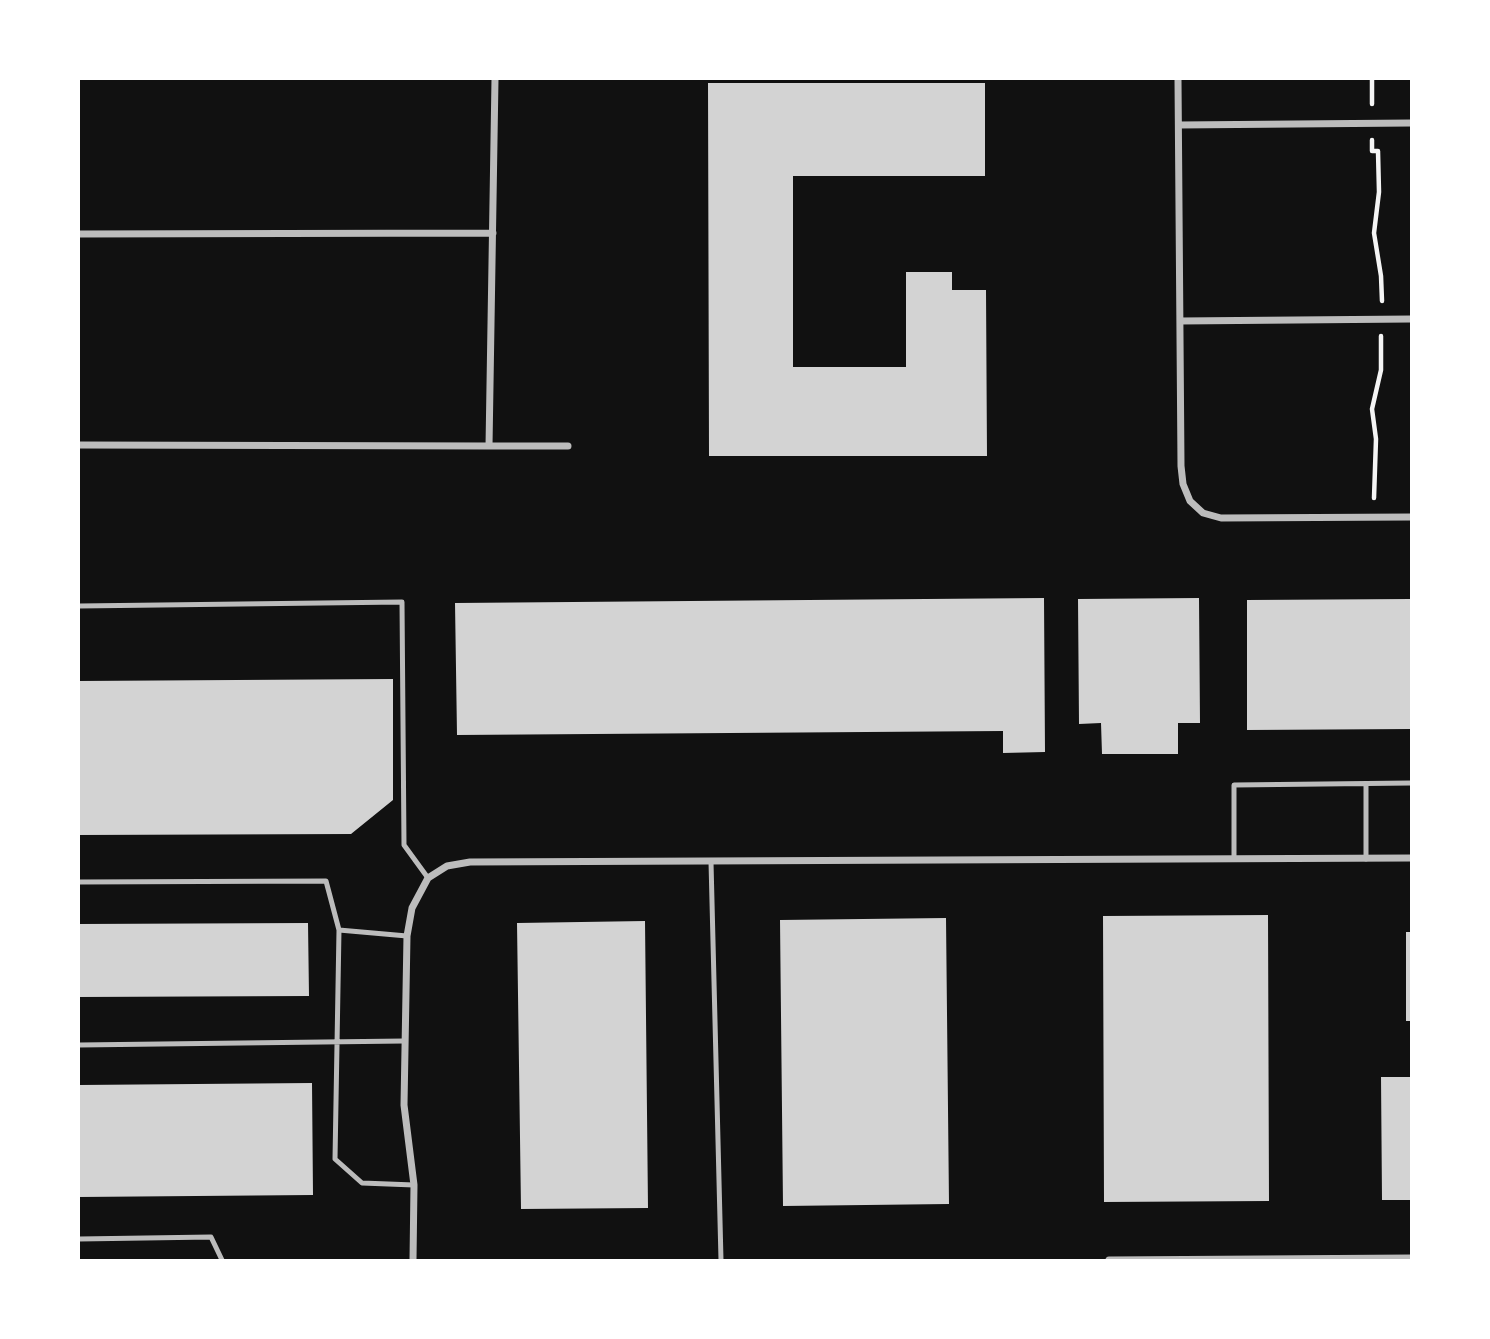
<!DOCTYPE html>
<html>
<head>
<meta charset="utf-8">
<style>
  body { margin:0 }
  #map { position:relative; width:1490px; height:1339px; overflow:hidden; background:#111; font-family:"Varela Round",sans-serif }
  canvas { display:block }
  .frame { position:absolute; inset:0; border:80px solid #fff; pointer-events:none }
</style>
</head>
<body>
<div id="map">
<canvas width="1490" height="1339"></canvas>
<div class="frame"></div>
</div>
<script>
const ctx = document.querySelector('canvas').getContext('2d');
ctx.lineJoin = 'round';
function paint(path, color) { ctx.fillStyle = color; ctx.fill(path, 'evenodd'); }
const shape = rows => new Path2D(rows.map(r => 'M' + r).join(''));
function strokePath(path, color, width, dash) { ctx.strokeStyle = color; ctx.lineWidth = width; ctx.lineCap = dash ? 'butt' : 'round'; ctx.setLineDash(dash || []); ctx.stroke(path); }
paint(shape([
  [708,83,985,83,985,176,793,176,793,367,906,367,906,272,952,272,952,290,986,290,987,456,709,456],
  [1044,598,1045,752,1003,753,1003,731,457,735,455,603],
  [1199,598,1200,723,1178,723,1178,754,1102,754,1101,723,1079,724,1078,599],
  [1411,599,1411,729,1247,730,1247,600],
  [393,679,393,800,351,834,79,835,79,681],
  [1268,915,1269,1201,1104,1202,1103,916],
  [946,918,949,1204,783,1206,780,920],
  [645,921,648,1208,521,1209,517,923],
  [308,923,309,996,79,997,79,924],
  [1406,932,1411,932,1411,1021,1406,1021],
  [1381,1077,1411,1077,1411,1200,1382,1200],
  [312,1083,313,1195,79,1197,79,1085]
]), '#d3d3d3');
strokePath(shape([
  [1372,79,1372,104],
  [1372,140,1372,151,1378,151,1379,192,1374,233,1381,276,1382,301],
  [1374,498,1376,439,1372,409,1381,370,1381,336]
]), '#f5f5f5', 4.5);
strokePath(shape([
  [79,606,402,602,404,845,428,878],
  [1366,784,1366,859],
  [1234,859,1234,785,1411,783],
  [711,862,721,1260],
  [79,882,326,881,339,930,335,1159,362,1183,414,1185],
  [339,930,407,936],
  [79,1045,404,1041],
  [79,1239,211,1237,222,1260]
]), '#bcbcbc', 5);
strokePath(shape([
  [1178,79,1181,466,1183,484,1190,501,1203,513,1221,518,1411,517],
  [1179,125,1411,123],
  [79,234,493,233],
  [1180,321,1411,319],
  [79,445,489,446,495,79],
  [489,446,568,446],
  [413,1260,414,1185,404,1105,407,936,412,908,428,878,447,866,470,862,1411,858],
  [1109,1260,1411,1258]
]), '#bcbcbc', 7);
</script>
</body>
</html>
